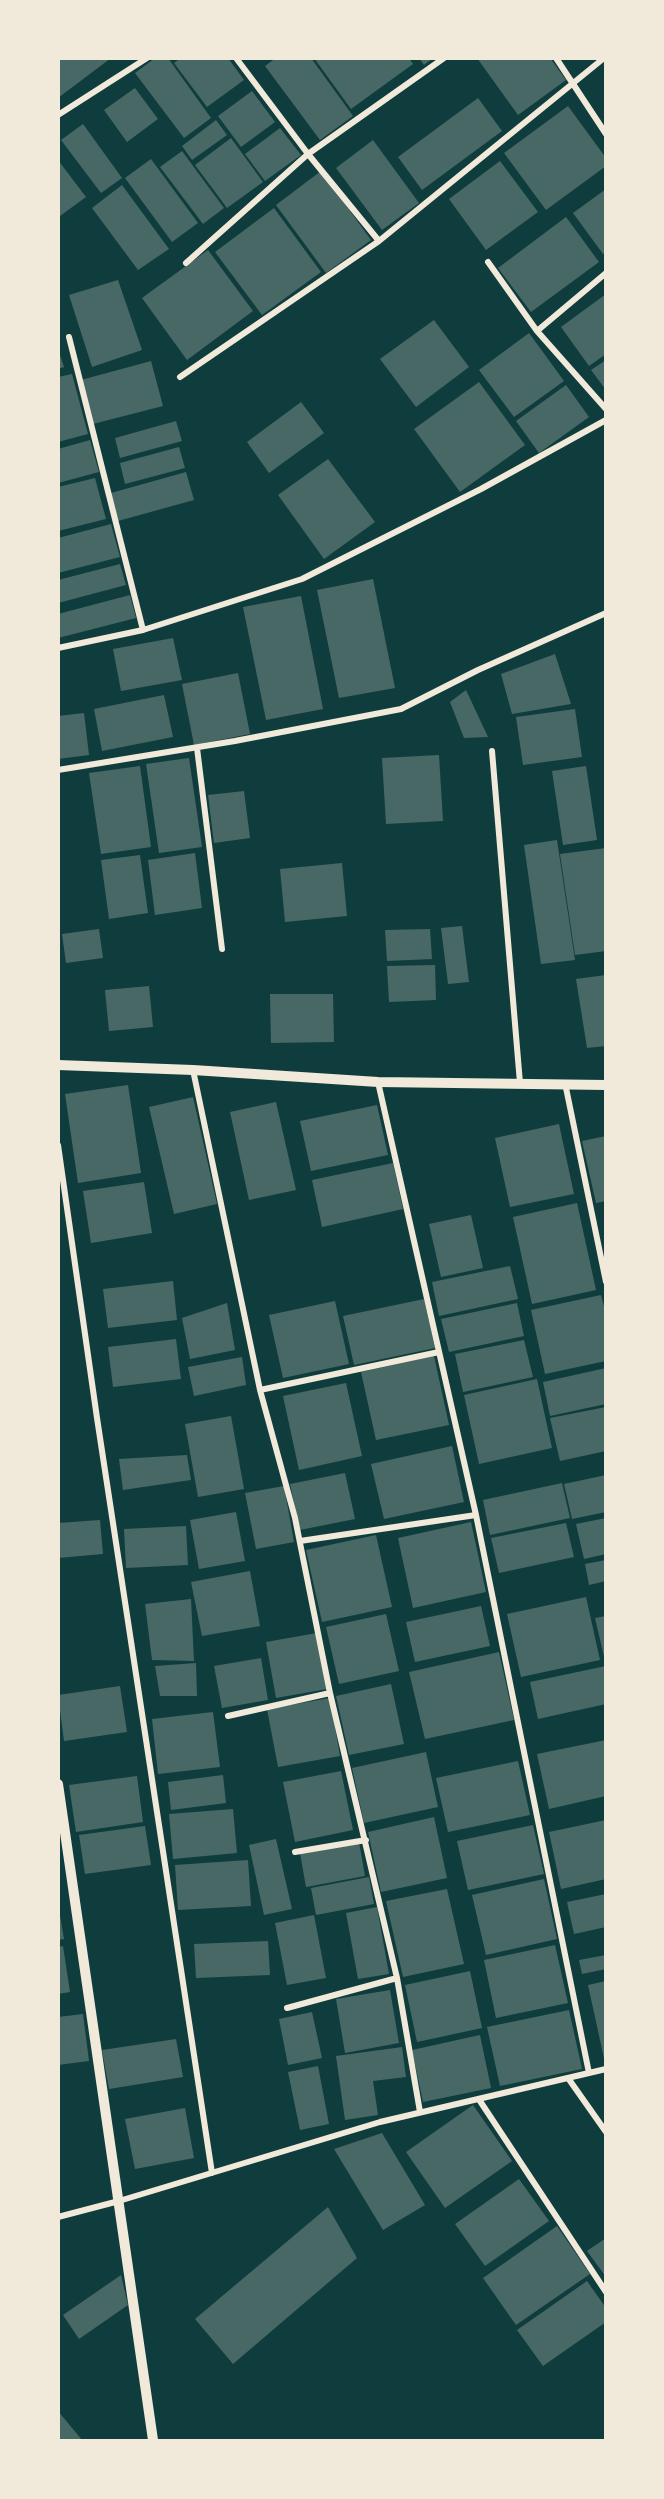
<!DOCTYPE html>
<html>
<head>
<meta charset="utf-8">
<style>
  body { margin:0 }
  #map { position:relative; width:664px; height:2499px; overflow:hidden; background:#0f3d3e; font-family:Karla,sans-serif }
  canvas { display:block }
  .frame { position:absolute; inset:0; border:60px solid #f1e9da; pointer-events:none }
</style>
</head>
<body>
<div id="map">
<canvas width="664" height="2499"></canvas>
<div class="frame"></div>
</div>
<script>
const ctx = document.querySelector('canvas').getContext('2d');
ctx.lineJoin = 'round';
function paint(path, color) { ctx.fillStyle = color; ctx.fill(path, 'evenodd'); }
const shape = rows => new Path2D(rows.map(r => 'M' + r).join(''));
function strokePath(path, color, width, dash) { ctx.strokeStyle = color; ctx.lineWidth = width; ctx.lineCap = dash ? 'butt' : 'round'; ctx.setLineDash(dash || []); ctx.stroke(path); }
paint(shape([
  [58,58,111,58,58,98],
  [155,58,168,58,211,118,184,138,135,73],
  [181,58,228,58,244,80,207,107,174,63],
  [276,58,311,58,353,116,320,140,265,66],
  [314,58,409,58,413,64,351,109],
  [419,58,433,58,424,65],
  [477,58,550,58,566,80,518,115],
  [135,88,158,119,127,142,104,110],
  [252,91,275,122,241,147,218,116],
  [478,98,502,131,422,190,398,157],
  [568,106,606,158,606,166,546,210,504,153],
  [216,120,227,135,192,160,182,146],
  [83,124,122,178,101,193,61,140],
  [280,128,301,155,265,181,245,154],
  [231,138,263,182,227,208,195,165],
  [373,140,419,203,382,230,336,168],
  [182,151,224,208,203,224,160,167],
  [151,159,198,223,172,242,125,178],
  [58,160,86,197,60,216,58,214],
  [500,161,538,212,486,250,449,199],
  [321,171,371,240,326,273,276,205],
  [122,185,169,249,138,270,92,208],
  [606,189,606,252,603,254,573,213],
  [274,208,321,272,262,315,215,252],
  [566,217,599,262,531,312,498,268],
  [208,250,253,311,187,360,142,298],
  [118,280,142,350,92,367,69,295],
  [606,294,606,354,589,366,561,327],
  [434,320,469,367,416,407,380,359],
  [529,333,564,381,514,417,479,370],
  [58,349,64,367,58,369],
  [606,360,606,390,591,370],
  [151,361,163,406,93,424,81,380],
  [72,374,88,434,58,442,58,377],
  [479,382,525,445,460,492,414,429],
  [566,385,589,417,539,453,516,421],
  [301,402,324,433,269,473,247,442],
  [176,421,182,441,120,458,115,438],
  [90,440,99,472,58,483,58,449],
  [179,447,185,468,125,484,120,463],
  [328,459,375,522,324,559,278,495],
  [186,472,194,500,118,521,111,493],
  [95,478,106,519,58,531,58,487],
  [111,524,120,557,58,573,58,538],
  [120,564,126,585,58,603,58,580],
  [373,579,395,688,339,698,317,590],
  [130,595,136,618,58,638,58,614],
  [301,596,323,709,266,720,243,607],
  [173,638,182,680,121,691,113,649],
  [555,654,571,704,512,714,501,674],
  [238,673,250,734,194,745,182,684],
  [466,690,488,737,464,738,450,702],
  [164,695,173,737,102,751,94,709],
  [575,709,582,757,523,765,516,717],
  [84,713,89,755,58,759,58,716],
  [439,755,443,821,386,824,382,758],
  [189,758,202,847,159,853,146,764],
  [140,766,151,847,101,854,89,773],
  [586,766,597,840,563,845,552,771],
  [244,791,250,838,214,843,208,795],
  [557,840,575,960,541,964,524,845],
  [606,848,606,951,575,955,560,854],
  [195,853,202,908,155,915,148,860],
  [140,855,148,913,109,919,101,860],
  [342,863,347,916,285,922,280,869],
  [462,926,469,982,448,984,441,928],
  [99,929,103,958,66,963,62,934],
  [430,929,432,959,387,961,385,930],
  [435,965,436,1000,389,1002,387,966],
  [606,975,606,1046,587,1048,576,979],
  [149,986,153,1027,109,1031,105,990],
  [270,994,333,994,334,1042,271,1043],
  [128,1085,141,1173,78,1183,65,1094],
  [193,1097,217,1204,174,1214,149,1107],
  [276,1102,296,1190,249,1200,230,1112],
  [377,1105,388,1155,311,1171,300,1121],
  [559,1124,574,1194,510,1207,495,1138],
  [606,1136,606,1201,596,1203,582,1141],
  [393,1163,403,1209,322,1227,312,1180],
  [144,1182,152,1233,91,1243,83,1191],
  [577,1203,596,1290,532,1304,513,1217],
  [471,1215,483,1268,441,1277,429,1224],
  [510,1266,518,1299,439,1316,432,1282],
  [173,1281,177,1320,108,1328,103,1289],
  [601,1295,606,1314,606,1361,545,1374,531,1310],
  [424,1299,435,1348,354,1365,343,1316],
  [335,1301,349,1364,283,1378,269,1315],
  [227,1303,235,1350,190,1359,182,1318],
  [517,1303,524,1336,449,1352,441,1319],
  [176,1339,181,1379,113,1387,108,1347],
  [524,1340,533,1377,463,1392,455,1354],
  [434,1356,449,1425,376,1440,361,1372],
  [242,1357,246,1385,194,1396,188,1367],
  [606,1368,606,1404,550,1416,543,1382],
  [537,1379,552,1448,479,1464,464,1395],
  [346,1383,362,1456,299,1470,283,1396],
  [606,1407,606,1451,560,1461,550,1418],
  [231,1416,244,1489,198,1497,185,1424],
  [452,1446,464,1502,384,1519,371,1464],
  [187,1455,191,1480,123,1490,119,1459],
  [345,1473,355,1519,300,1530,290,1484],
  [606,1475,606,1512,572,1519,564,1484],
  [562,1483,570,1518,490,1535,483,1500],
  [284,1486,294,1542,256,1549,245,1493],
  [236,1512,245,1561,199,1569,190,1520],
  [606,1518,606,1554,584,1559,576,1524],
  [100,1520,103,1554,58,1558,58,1523],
  [471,1522,486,1592,413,1608,398,1538],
  [566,1523,574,1557,499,1573,491,1538],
  [186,1526,188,1565,126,1568,124,1529],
  [376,1535,392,1607,322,1622,306,1550],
  [606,1560,606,1581,589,1585,585,1564],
  [250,1571,260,1626,202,1636,191,1582],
  [586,1597,600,1660,521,1677,507,1614],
  [191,1599,194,1661,152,1660,145,1604],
  [481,1606,490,1646,415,1662,406,1622],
  [386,1614,399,1671,339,1684,326,1627],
  [606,1616,606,1661,605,1661,595,1618],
  [317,1633,327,1689,276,1698,266,1642],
  [499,1652,514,1720,425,1739,409,1672],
  [261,1658,268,1700,222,1708,214,1666],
  [196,1663,197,1696,160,1696,155,1666],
  [606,1666,606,1704,538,1719,530,1682],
  [391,1684,404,1744,349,1755,336,1696],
  [120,1686,127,1732,64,1741,58,1695],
  [330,1698,340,1756,278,1767,267,1709],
  [213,1712,220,1767,158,1774,152,1719],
  [606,1740,606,1796,549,1809,537,1754],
  [426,1752,438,1807,364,1823,352,1768],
  [518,1761,530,1815,448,1832,436,1778],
  [341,1771,353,1830,295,1842,283,1782],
  [223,1775,226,1803,171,1810,168,1782],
  [137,1776,143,1822,76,1832,69,1785],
  [233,1809,237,1853,173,1859,169,1814],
  [434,1817,447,1878,381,1892,368,1832],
  [606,1820,606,1879,561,1889,549,1832],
  [533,1825,544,1874,468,1890,457,1841],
  [145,1826,151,1865,85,1874,79,1835],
  [276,1839,292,1909,264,1915,249,1845],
  [359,1842,365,1876,306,1887,300,1853],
  [248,1860,251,1906,178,1910,175,1865],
  [369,1877,374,1904,316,1915,311,1888],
  [544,1879,557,1939,486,1955,472,1895],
  [447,1889,464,1964,403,1977,386,1901],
  [606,1894,606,1927,574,1934,567,1902],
  [377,1907,389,1974,358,1979,346,1913],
  [60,1915,64,1939,58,1940,58,1916],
  [314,1915,326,1978,287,1985,275,1923],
  [268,1941,270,1975,196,1978,194,1944],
  [555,1945,568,2003,496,2018,484,1960],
  [63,1946,70,1992,58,1994,58,1947],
  [606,1955,606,1969,582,1974,579,1960],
  [470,1971,482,2028,417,2042,405,1985],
  [606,1981,606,2062,605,2063,588,1985],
  [390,1990,399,2043,345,2053,336,1999],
  [569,2010,582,2069,500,2086,487,2027],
  [312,2012,322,2058,288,2065,279,2019],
  [83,2014,89,2061,58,2065,58,2017],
  [480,2035,491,2088,423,2102,412,2050],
  [176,2039,183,2077,109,2089,102,2050],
  [402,2047,406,2077,373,2081,378,2115,345,2120,336,2056],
  [318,2066,329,2124,300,2130,288,2072],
  [473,2105,512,2161,445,2208,406,2152],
  [185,2108,194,2158,135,2169,125,2119],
  [382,2133,425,2205,383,2230,334,2149],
  [519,2179,549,2221,485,2266,455,2224],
  [328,2207,357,2258,233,2364,195,2319],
  [557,2226,590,2274,516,2325,483,2278],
  [606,2238,606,2277,587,2251],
  [121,2275,128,2305,79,2339,63,2315],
  [587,2281,606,2308,606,2322,543,2366,517,2330],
  [58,2411,82,2440,58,2440]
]), '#486865');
strokePath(shape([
  [236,58,308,154,379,241],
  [556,58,606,134],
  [58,115,147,58],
  [488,262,537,331,606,409],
  [186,263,308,154,444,58],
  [537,331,606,273],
  [69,337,143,630],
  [180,377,379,241,604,58],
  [58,648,143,630,302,579,481,489,606,420],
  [197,748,222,949],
  [492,751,520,1083],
  [58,770,235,741,401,709,478,670,606,613],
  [193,1070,260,1390,295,1518,330,1693,397,1978,420,2112],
  [378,1082,476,1515,589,2073],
  [565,1083,606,1282],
  [58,1145,97,1418,212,2173],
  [260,1390,439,1352],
  [300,1541,476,1515],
  [228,1716,330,1693],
  [295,1852,366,1840],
  [287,2008,397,1978],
  [568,2078,606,2132],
  [480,2101,606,2292],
  [58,2217,119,2201,380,2122,606,2069]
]), '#f1e9da', 6);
strokePath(shape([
  [58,1065,193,1070,378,1082,606,1085],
  [58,1784,153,2440]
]), '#f1e9da', 10);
</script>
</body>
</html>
